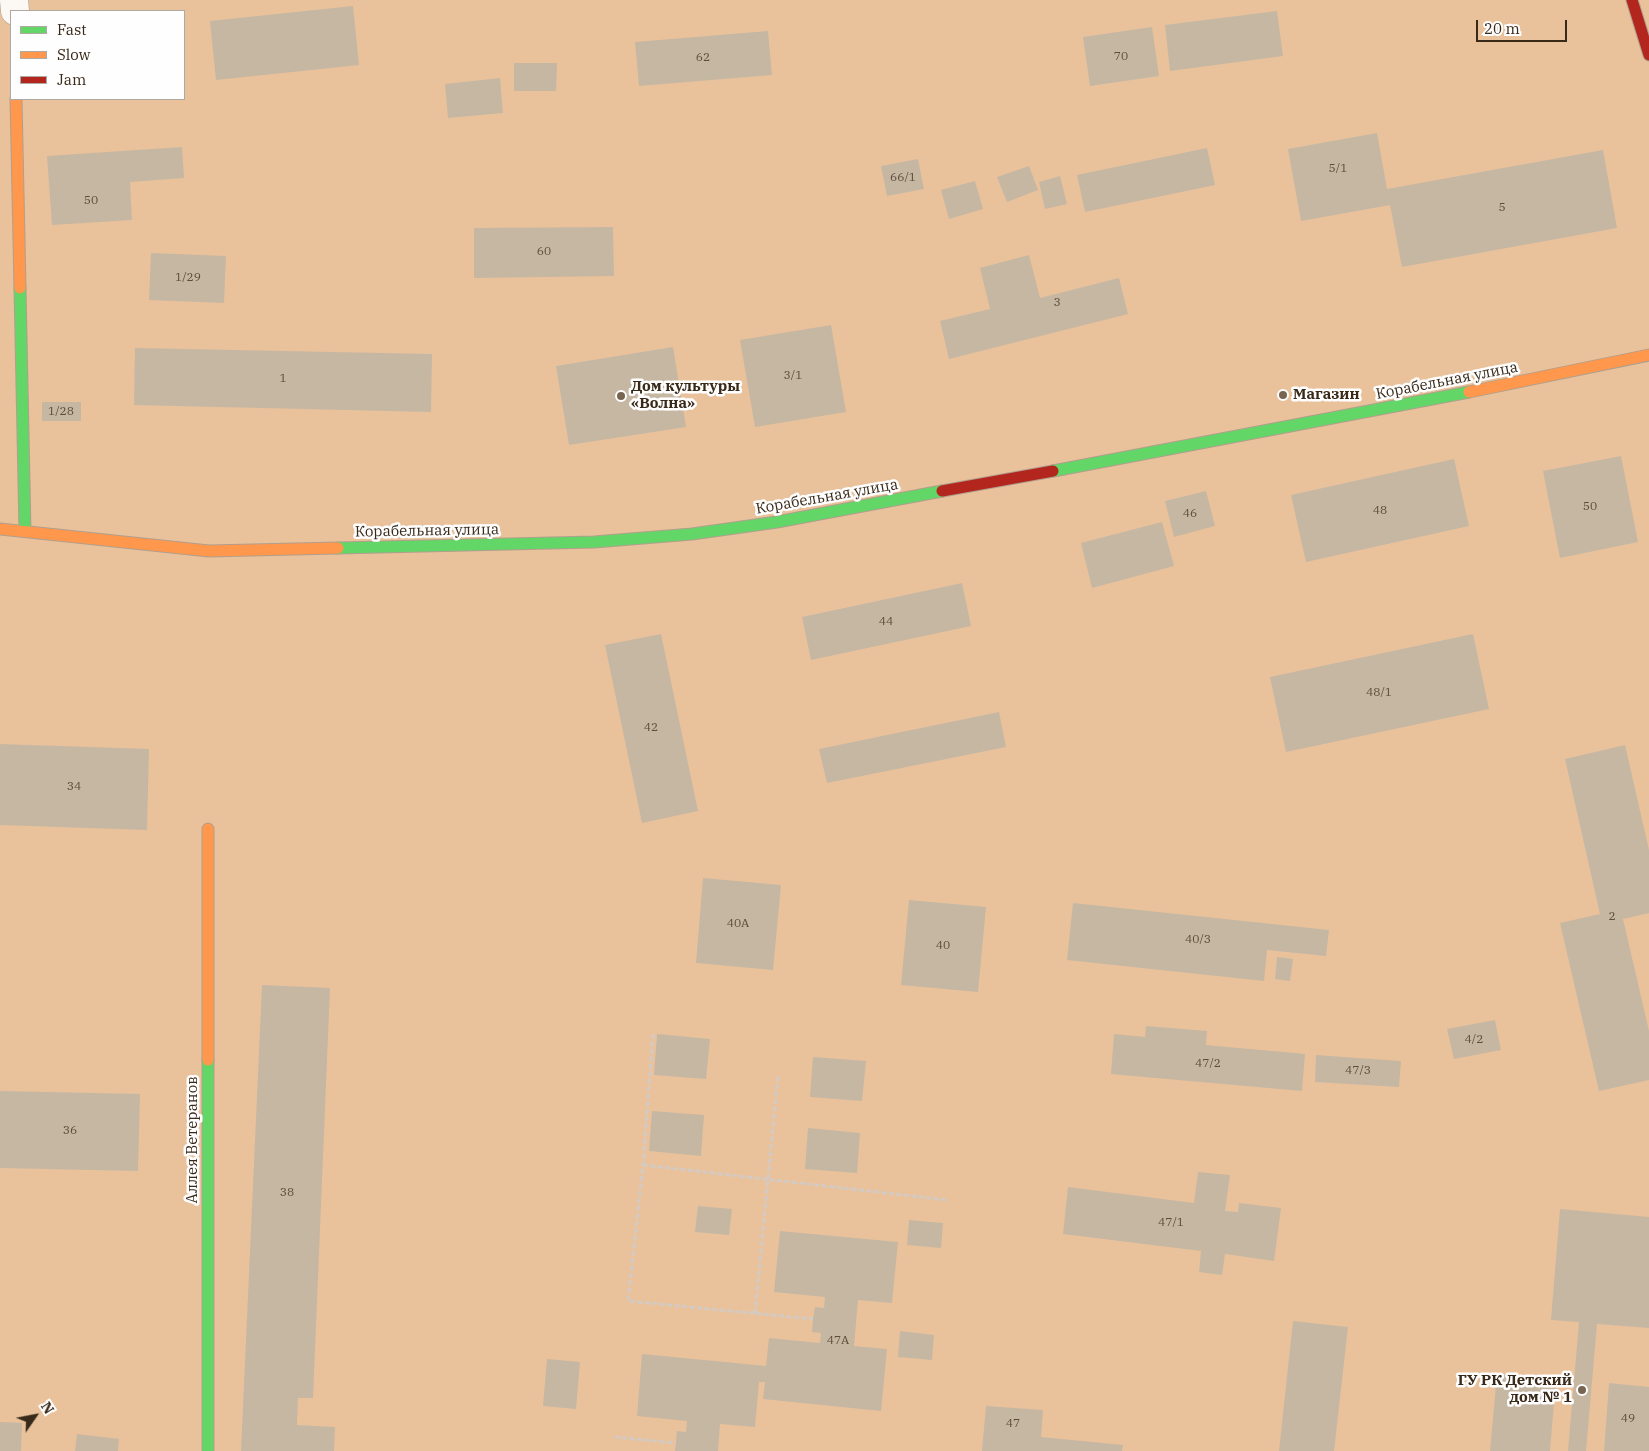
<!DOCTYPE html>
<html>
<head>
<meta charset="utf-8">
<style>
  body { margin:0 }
  #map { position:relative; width:1649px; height:1451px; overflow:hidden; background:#ebd4be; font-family:"IBM Plex Serif",serif }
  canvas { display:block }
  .legend { position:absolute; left:10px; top:10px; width:175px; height:90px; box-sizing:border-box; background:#fefefe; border:1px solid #afa9a2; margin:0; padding:6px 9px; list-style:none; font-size:15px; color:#392918 }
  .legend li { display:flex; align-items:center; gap:10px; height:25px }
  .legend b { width:25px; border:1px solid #afa9a2 }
  .north { position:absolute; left:10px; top:1391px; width:50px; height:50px; -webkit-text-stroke:4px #fefefe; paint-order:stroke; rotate:57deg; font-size:14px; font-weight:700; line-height:20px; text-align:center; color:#392918 }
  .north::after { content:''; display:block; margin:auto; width:18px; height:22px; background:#392918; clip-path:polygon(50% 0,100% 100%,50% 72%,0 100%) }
  .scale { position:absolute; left:1476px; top:20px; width:91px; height:22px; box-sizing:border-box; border:2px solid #392918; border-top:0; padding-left:6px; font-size:15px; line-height:18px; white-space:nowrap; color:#392918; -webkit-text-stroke:4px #fefefe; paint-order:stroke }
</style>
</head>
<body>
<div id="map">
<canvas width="1649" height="1451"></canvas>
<ul class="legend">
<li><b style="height:6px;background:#63d668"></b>Fast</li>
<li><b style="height:6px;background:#ff974d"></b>Slow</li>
<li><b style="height:6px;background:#b3261e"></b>Jam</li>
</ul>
<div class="north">N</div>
<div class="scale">20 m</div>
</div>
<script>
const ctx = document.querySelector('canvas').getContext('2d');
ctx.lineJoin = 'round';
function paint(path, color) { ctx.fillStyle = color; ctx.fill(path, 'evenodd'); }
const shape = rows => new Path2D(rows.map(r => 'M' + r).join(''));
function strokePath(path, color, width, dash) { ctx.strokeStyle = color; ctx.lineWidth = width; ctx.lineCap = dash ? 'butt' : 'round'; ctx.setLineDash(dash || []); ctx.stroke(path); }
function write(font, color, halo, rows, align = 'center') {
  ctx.font = font + ' "IBM Plex Serif",serif'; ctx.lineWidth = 5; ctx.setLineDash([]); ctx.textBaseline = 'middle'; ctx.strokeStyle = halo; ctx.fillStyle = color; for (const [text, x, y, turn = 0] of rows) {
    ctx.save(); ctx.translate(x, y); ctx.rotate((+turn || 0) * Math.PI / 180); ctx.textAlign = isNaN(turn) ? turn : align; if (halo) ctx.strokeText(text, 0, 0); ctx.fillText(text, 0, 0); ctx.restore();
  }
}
paint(shape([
  [0,0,1649,0,1649,1451,0,1451],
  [11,11,184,11,184,99,11,99]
]), '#e9c29c');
paint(shape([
  [353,6,359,65,216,80,210,21],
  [1277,11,1283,56,1170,71,1165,25],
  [1152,27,1159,76,1090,86,1083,37],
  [768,31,772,75,639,86,635,42],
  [514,63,557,63,556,91,514,91],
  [500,78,503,113,448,118,445,84],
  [1377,133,1387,189,1603,150,1617,228,1402,267,1390,205,1301,221,1288,149],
  [182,147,184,178,130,182,132,220,52,225,47,156],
  [1207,148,1215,185,1085,212,1077,175],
  [918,159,924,189,887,196,881,166],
  [1029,166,1038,190,1007,202,997,177],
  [1060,176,1067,204,1045,209,1039,182],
  [975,181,983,209,949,219,941,190],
  [613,227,614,276,474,278,474,228],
  [151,253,226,256,224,303,149,300],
  [1029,255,1040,298,1119,278,1128,314,949,359,940,321,990,309,980,268],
  [831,325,846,412,755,427,740,340],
  [673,347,686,427,569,445,556,366],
  [135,348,432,354,431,412,134,405],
  [42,402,81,402,81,421,42,421],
  [1621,456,1638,542,1560,558,1543,471],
  [1454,459,1469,526,1306,562,1291,495],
  [1206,491,1215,526,1174,537,1165,501],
  [1162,522,1174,566,1092,588,1081,543],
  [962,583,971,626,811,660,802,617],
  [661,634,698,811,642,823,605,645],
  [1473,634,1489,709,1286,752,1270,677],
  [999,712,1006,747,827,783,819,749],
  [0,744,149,749,147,830,0,825],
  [1625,745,1649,850,1649,913,1623,919,1649,1031,1649,1080,1599,1091,1560,923,1600,914,1565,759],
  [703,878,781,885,773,970,696,963],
  [909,900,986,907,978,992,901,985],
  [1073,903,1329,930,1326,956,1267,950,1264,981,1067,960],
  [1277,957,1293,959,1290,981,1275,979],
  [262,985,330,988,313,1398,298,1398,297,1425,335,1427,334,1451,241,1451],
  [1495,1020,1501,1050,1454,1059,1447,1029],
  [1146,1026,1207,1031,1206,1045,1305,1054,1302,1091,1111,1074,1114,1034,1145,1037],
  [657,1034,710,1039,706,1079,654,1075],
  [1316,1055,1401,1061,1399,1087,1315,1082],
  [813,1057,866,1061,862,1101,810,1097],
  [0,1091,140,1094,138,1171,0,1168],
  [652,1111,704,1115,701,1156,649,1151],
  [808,1128,860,1133,857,1173,805,1169],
  [1198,1172,1230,1175,1225,1211,1238,1212,1239,1203,1281,1208,1274,1261,1225,1254,1222,1275,1199,1272,1201,1251,1063,1234,1068,1187,1194,1203],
  [698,1206,732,1209,729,1235,695,1232],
  [1560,1209,1649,1217,1649,1328,1597,1324,1586,1451,1568,1451,1579,1322,1551,1320],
  [909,1220,943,1223,941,1248,907,1245],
  [780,1231,898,1242,892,1303,858,1300,854,1346,887,1349,881,1411,763,1399,765,1382,759,1382,755,1427,720,1424,718,1451,675,1451,677,1431,686,1432,687,1421,637,1416,642,1354,766,1366,769,1338,820,1343,821,1333,812,1332,813,1319,815,1307,824,1308,825,1297,774,1292],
  [1293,1321,1348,1327,1334,1451,1279,1451],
  [900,1331,934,1335,932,1360,898,1357],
  [547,1359,580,1362,576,1409,543,1406],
  [1497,1374,1556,1379,1550,1451,1490,1451],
  [1609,1383,1649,1387,1649,1451,1604,1451],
  [986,1406,1043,1410,1041,1437,1123,1445,1122,1451,982,1451],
  [0,1422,22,1423,21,1451,0,1451],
  [77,1434,119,1439,118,1451,75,1451]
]), '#c6b7a3');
const street = shape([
  [14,0,15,11]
]);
const fast = shape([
  [20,288,25,531],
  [1053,471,1469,392],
  [338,548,594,542,692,534,777,522,942,491],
  [208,1060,208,1451]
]);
const slow = shape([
  [16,99,20,288],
  [1469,392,1649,355],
  [0,529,209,551,338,548],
  [208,829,208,1060]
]);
const jam = shape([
  [1632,0,1649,55],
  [942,491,1053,471]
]);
strokePath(street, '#b19f8d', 29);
strokePath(fast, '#b19f8d', 13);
strokePath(slow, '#b19f8d', 13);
strokePath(jam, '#b19f8d', 13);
strokePath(shape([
  [653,1034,643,1165,628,1301,813,1319],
  [643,1165,947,1200],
  [755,1313,778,1075],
  [615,1437,676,1443]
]), '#d2cac3', 3, [5, 2.5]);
strokePath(street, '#fcf9f5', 28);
strokePath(fast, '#63d668', 11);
strokePath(slow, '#ff974d', 11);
strokePath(jam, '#b3261e', 11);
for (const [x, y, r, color] of [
  [1283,395,5,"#776552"],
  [621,396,5,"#776552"],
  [1582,1390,5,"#776552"]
]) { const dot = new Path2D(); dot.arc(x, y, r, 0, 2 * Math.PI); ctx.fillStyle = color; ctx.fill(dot); strokePath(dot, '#fefefe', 2); }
write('12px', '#5c4c3b', null, [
  ["70",1121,57],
  ["62",703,58],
  ["5/1",1338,169],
  ["66/1",903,178],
  ["50",91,201],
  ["5",1502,208],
  ["60",544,252],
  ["1/29",188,278],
  ["3",1057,303],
  ["3/1",793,376],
  ["1",283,379],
  ["1/28",61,412],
  ["50",1590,507],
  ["48",1380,511],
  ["46",1190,514],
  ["44",886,622],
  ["48/1",1379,693],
  ["42",651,728],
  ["34",74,787],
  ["2",1612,917],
  ["40А",738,924],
  ["40/3",1198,940],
  ["40",943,946],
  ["4/2",1474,1040],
  ["47/2",1208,1064],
  ["47/3",1358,1071],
  ["36",70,1131],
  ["38",287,1193],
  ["47/1",1171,1223],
  ["47А",838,1341],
  ["49",1628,1419],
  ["47",1013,1424]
]);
write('15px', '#392918', '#fefefe', [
  ["Корабельная улица",1447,381,-11],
  ["Корабельная улица",827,497,-10],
  ["Корабельная улица",427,531,-1],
  ["Аллея Ветеранов",193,1140,-90]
]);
write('bold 15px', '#392918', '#fefefe', [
  ["Дом культуры",631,387],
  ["«Волна»",631,404],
  ["Магазин",1293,395],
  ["ГУ РК Детский",1572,1381,"right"],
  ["дом № 1",1572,1398,"right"]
], 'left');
</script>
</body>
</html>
